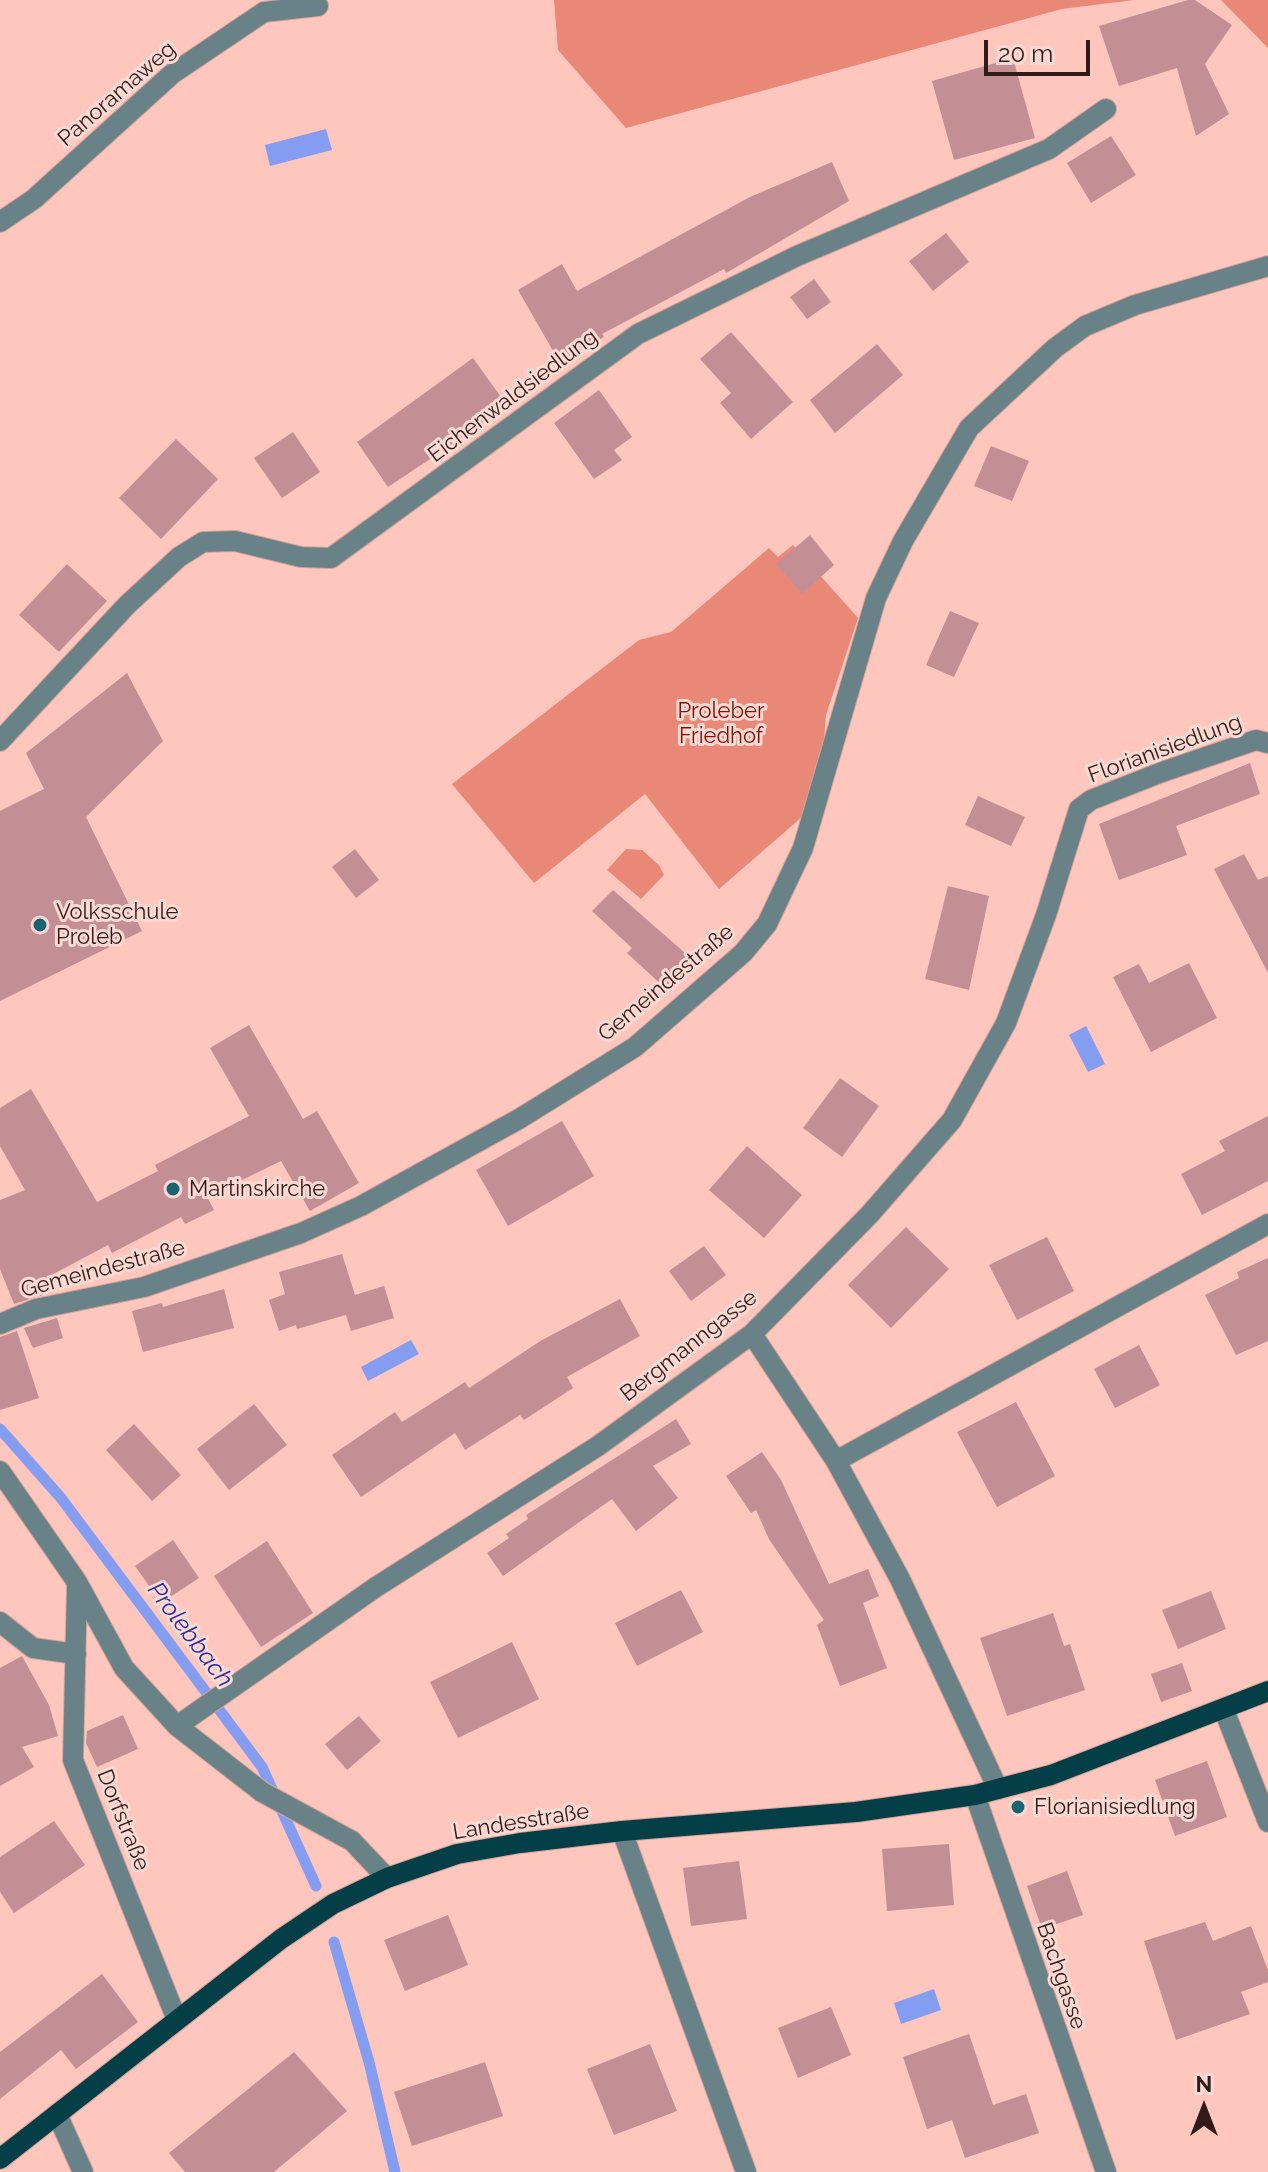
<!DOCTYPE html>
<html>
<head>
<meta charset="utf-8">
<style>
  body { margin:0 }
  #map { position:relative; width:1268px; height:2172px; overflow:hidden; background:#fec6bc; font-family:Raleway,sans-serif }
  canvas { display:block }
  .north { position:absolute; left:1164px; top:2068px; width:80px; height:80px; -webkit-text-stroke:6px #fcdad3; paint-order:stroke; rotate:0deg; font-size:22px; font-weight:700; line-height:32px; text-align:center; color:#2f1b17 }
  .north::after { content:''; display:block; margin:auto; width:28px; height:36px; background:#2f1b17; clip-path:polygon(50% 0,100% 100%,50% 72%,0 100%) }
  .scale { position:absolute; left:984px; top:40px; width:106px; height:36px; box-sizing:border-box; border:4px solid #2f1b17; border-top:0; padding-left:10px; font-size:24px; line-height:28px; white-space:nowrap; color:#2f1b17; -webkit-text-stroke:6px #fcdad3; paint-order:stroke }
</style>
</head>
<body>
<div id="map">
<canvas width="1268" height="2172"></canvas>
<div class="north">N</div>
<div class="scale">20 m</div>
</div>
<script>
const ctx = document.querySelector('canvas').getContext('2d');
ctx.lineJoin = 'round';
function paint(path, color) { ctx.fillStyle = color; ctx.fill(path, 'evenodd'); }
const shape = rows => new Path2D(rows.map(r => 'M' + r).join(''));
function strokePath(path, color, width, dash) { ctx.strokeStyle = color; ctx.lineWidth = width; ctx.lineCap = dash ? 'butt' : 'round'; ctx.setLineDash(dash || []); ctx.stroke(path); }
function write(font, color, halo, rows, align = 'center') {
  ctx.font = font + ' Raleway,sans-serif'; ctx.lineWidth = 6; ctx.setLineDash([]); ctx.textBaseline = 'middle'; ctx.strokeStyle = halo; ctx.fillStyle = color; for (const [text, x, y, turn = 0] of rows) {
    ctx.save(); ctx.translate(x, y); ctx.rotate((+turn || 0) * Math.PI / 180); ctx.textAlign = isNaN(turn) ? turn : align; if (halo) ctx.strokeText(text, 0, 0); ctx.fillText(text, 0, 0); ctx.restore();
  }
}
paint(shape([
  [554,0,1134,0,1062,9,626,128,558,50],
  [1221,0,1268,0,1268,48],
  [793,545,858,618,826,715,824,740,802,817,719,889,645,794,534,883,452,784,639,640,671,632,769,548,778,557],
  [626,849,642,850,659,865,664,875,641,899,607,870]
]), '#ea8877');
paint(shape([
  [326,129,332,150,270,166,265,145],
  [1086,1026,1105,1064,1088,1072,1069,1035],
  [411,1340,419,1354,368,1381,361,1367],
  [934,1989,941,2010,901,2024,894,2003]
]), '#849df1');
strokePath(shape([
  [0,1429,61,1498,262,1767,316,1886],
  [334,1942,369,2062,395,2172]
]), '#849df1', 11);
paint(shape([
  [1188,0,1195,0,1232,25,1205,64,1229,114,1196,136,1177,68,1119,86,1099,26],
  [1013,58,1035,138,954,160,932,81],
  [1111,136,1136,175,1091,203,1067,163],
  [832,162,849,201,726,273,724,269,602,334,604,337,560,363,518,290,562,264,577,291,750,197],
  [946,233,969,262,933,291,909,261],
  [814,279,831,302,807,319,790,297],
  [731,332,793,402,751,439,720,403,731,393,700,359],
  [877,344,903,375,835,433,810,400],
  [473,358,508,407,388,487,357,442],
  [599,390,632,437,614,450,622,460,594,479,554,423],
  [293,432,320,472,282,498,254,458],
  [176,439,218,479,161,539,119,498],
  [991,446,1029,461,1012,501,974,486],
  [810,535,834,565,802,594,776,564],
  [67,564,107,601,59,652,19,615],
  [950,611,979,623,954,677,926,665],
  [127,673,163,741,86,817,142,931,0,1001,0,811,44,789,26,753],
  [1250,763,1260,794,1176,826,1187,855,1119,880,1099,824],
  [978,796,1025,817,1011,846,965,825],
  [355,849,379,880,356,898,332,867],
  [1244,854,1258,880,1268,876,1268,973,1214,869],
  [948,886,989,896,969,990,925,979],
  [613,890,693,960,666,989,627,953,632,948,592,911],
  [1189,963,1217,1018,1151,1052,1113,977,1139,964,1149,983],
  [249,1025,303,1119,317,1111,359,1183,310,1211,281,1161,207,1197,214,1210,185,1224,181,1217,112,1253,108,1245,44,1279,49,1293,14,1304,0,1269,0,1200,25,1190,0,1146,0,1108,31,1089,97,1202,158,1171,155,1165,249,1116,210,1048],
  [840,1078,879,1106,842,1157,803,1128],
  [1268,1116,1268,1181,1202,1215,1181,1174,1225,1151,1219,1141],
  [562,1121,594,1176,508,1226,476,1170],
  [747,1146,802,1195,764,1238,709,1190],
  [906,1227,949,1269,891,1328,848,1285],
  [1047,1237,1074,1291,1017,1320,989,1265],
  [704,1246,726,1275,691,1301,669,1271],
  [342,1254,355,1295,384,1286,394,1318,351,1331,346,1315,297,1329,296,1325,279,1331,269,1300,285,1294,279,1272],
  [1268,1258,1268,1341,1236,1355,1205,1295,1239,1278,1237,1272],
  [224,1289,234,1328,143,1352,132,1311,162,1303,163,1307],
  [620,1299,640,1336,567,1377,573,1388,524,1420,520,1415,465,1450,455,1433,361,1497,332,1455,395,1412,402,1422,465,1382,469,1388,542,1340],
  [57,1318,63,1338,33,1348,24,1328],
  [17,1331,39,1398,0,1410,0,1337],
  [1139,1345,1160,1385,1115,1408,1094,1369],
  [1016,1402,1055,1476,997,1507,957,1432],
  [254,1404,287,1445,229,1490,197,1449],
  [676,1419,691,1444,653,1466,678,1498,636,1531,612,1499,503,1576,487,1553,509,1538,506,1534,528,1519,526,1515],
  [134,1424,181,1475,152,1501,106,1450],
  [762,1452,781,1480,829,1584,868,1569,879,1596,863,1603,887,1668,840,1686,817,1625,824,1620,769,1539,756,1510,751,1513,726,1476],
  [173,1540,199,1578,161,1603,135,1566],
  [267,1541,313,1613,261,1647,214,1576],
  [681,1590,703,1632,637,1666,615,1623],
  [1211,1591,1226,1629,1178,1649,1162,1610],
  [1053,1613,1064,1646,1070,1644,1085,1690,1007,1716,980,1638],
  [512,1642,539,1699,458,1738,430,1682],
  [22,1656,49,1705,58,1736,22,1747,34,1767,0,1786,0,1668],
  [1182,1663,1192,1691,1161,1702,1151,1674],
  [123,1715,138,1749,97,1767,86,1743,87,1731],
  [359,1716,381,1741,347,1770,325,1744],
  [1207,1761,1227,1817,1175,1836,1155,1780],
  [54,1821,85,1865,14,1913,0,1892,0,1857],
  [949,1844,954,1905,887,1911,882,1849],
  [739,1861,747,1919,691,1926,683,1868],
  [1067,1871,1083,1915,1042,1929,1027,1886],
  [448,1915,468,1965,405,1991,384,1940],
  [1205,1922,1213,1941,1251,1926,1268,1970,1268,1982,1241,1992,1250,2014,1176,2040,1144,1941],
  [102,1974,138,2022,76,2069,61,2050,0,2099,0,2052],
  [831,2007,851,2055,798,2078,778,2028],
  [969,2034,993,2105,1026,2094,1039,2133,965,2158,952,2120,927,2129,903,2057],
  [650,2044,677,2111,614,2135,587,2069],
  [294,2052,347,2111,274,2172,185,2172,169,2153],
  [485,2062,503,2116,412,2146,394,2092]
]), '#c48e95');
const minor = shape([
  [0,222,34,199,172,74,264,12,318,6],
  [0,741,127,605,179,557,203,542,235,541,301,557,331,558,638,334,797,256,1049,149,1106,109],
  [0,1324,36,1309,144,1287,301,1233,361,1206,519,1119,635,1047,743,953,767,924,803,848,876,598,903,541,969,428,1055,348,1085,326,1135,305,1268,266],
  [752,1334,836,1461],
  [0,1471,77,1582,124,1668,177,1726,262,1792,352,1841,387,1878],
  [77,1586,73,1760,177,2020],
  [0,1622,33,1648,76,1654],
  [1224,1710,1268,1822],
  [177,1726,376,1587,598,1446,752,1334,870,1214,952,1120,1006,1023,1046,915,1079,809,1091,800,1162,772,1256,740,1268,743],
  [998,1789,900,1579,836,1461,1268,1224],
  [975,1795,1106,2172],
  [622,1831,746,2172],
  [57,2114,83,2172]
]);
const major = shape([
  [0,2159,281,1939,333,1904,387,1878,457,1854,520,1843,622,1831,856,1812,975,1795,1051,1775,1268,1691]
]);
strokePath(minor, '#d5a49b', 22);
strokePath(major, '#d5a49b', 22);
strokePath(minor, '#698287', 20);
strokePath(major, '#043e46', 20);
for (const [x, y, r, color] of [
  [40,925,8,"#196470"],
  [173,1189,8,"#196470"],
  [1018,1807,8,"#196470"]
]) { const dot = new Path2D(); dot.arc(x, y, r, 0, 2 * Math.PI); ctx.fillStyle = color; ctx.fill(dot); strokePath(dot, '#fcdad3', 3); }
write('22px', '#2f1b17', '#fcdad3', [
  ["Panoramaweg",117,94,-41],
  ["Eichenwaldsiedlung",513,396,-37],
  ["Florianisiedlung",1165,749,-20],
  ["Gemeindestraße",666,983,-40],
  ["Gemeindestraße",103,1269,-15],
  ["Bergmanngasse",689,1346,-38],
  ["Dorfstraße",123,1820,68],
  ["Landesstraße",521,1822,-9],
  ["Bachgasse",1061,1976,71]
]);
write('22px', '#851106', '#fcdad3', [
  ["Proleber",721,711],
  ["Friedhof",721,736]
]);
write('22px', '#2f1b17', '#fcdad3', [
  ["Volksschule",56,912],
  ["Proleb",56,937],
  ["Martinskirche",189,1189],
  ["Florianisiedlung",1034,1807]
], 'left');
write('italic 24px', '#242da5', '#fcdad3', [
  ["Prolebbach",190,1635,53]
]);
</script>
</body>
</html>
